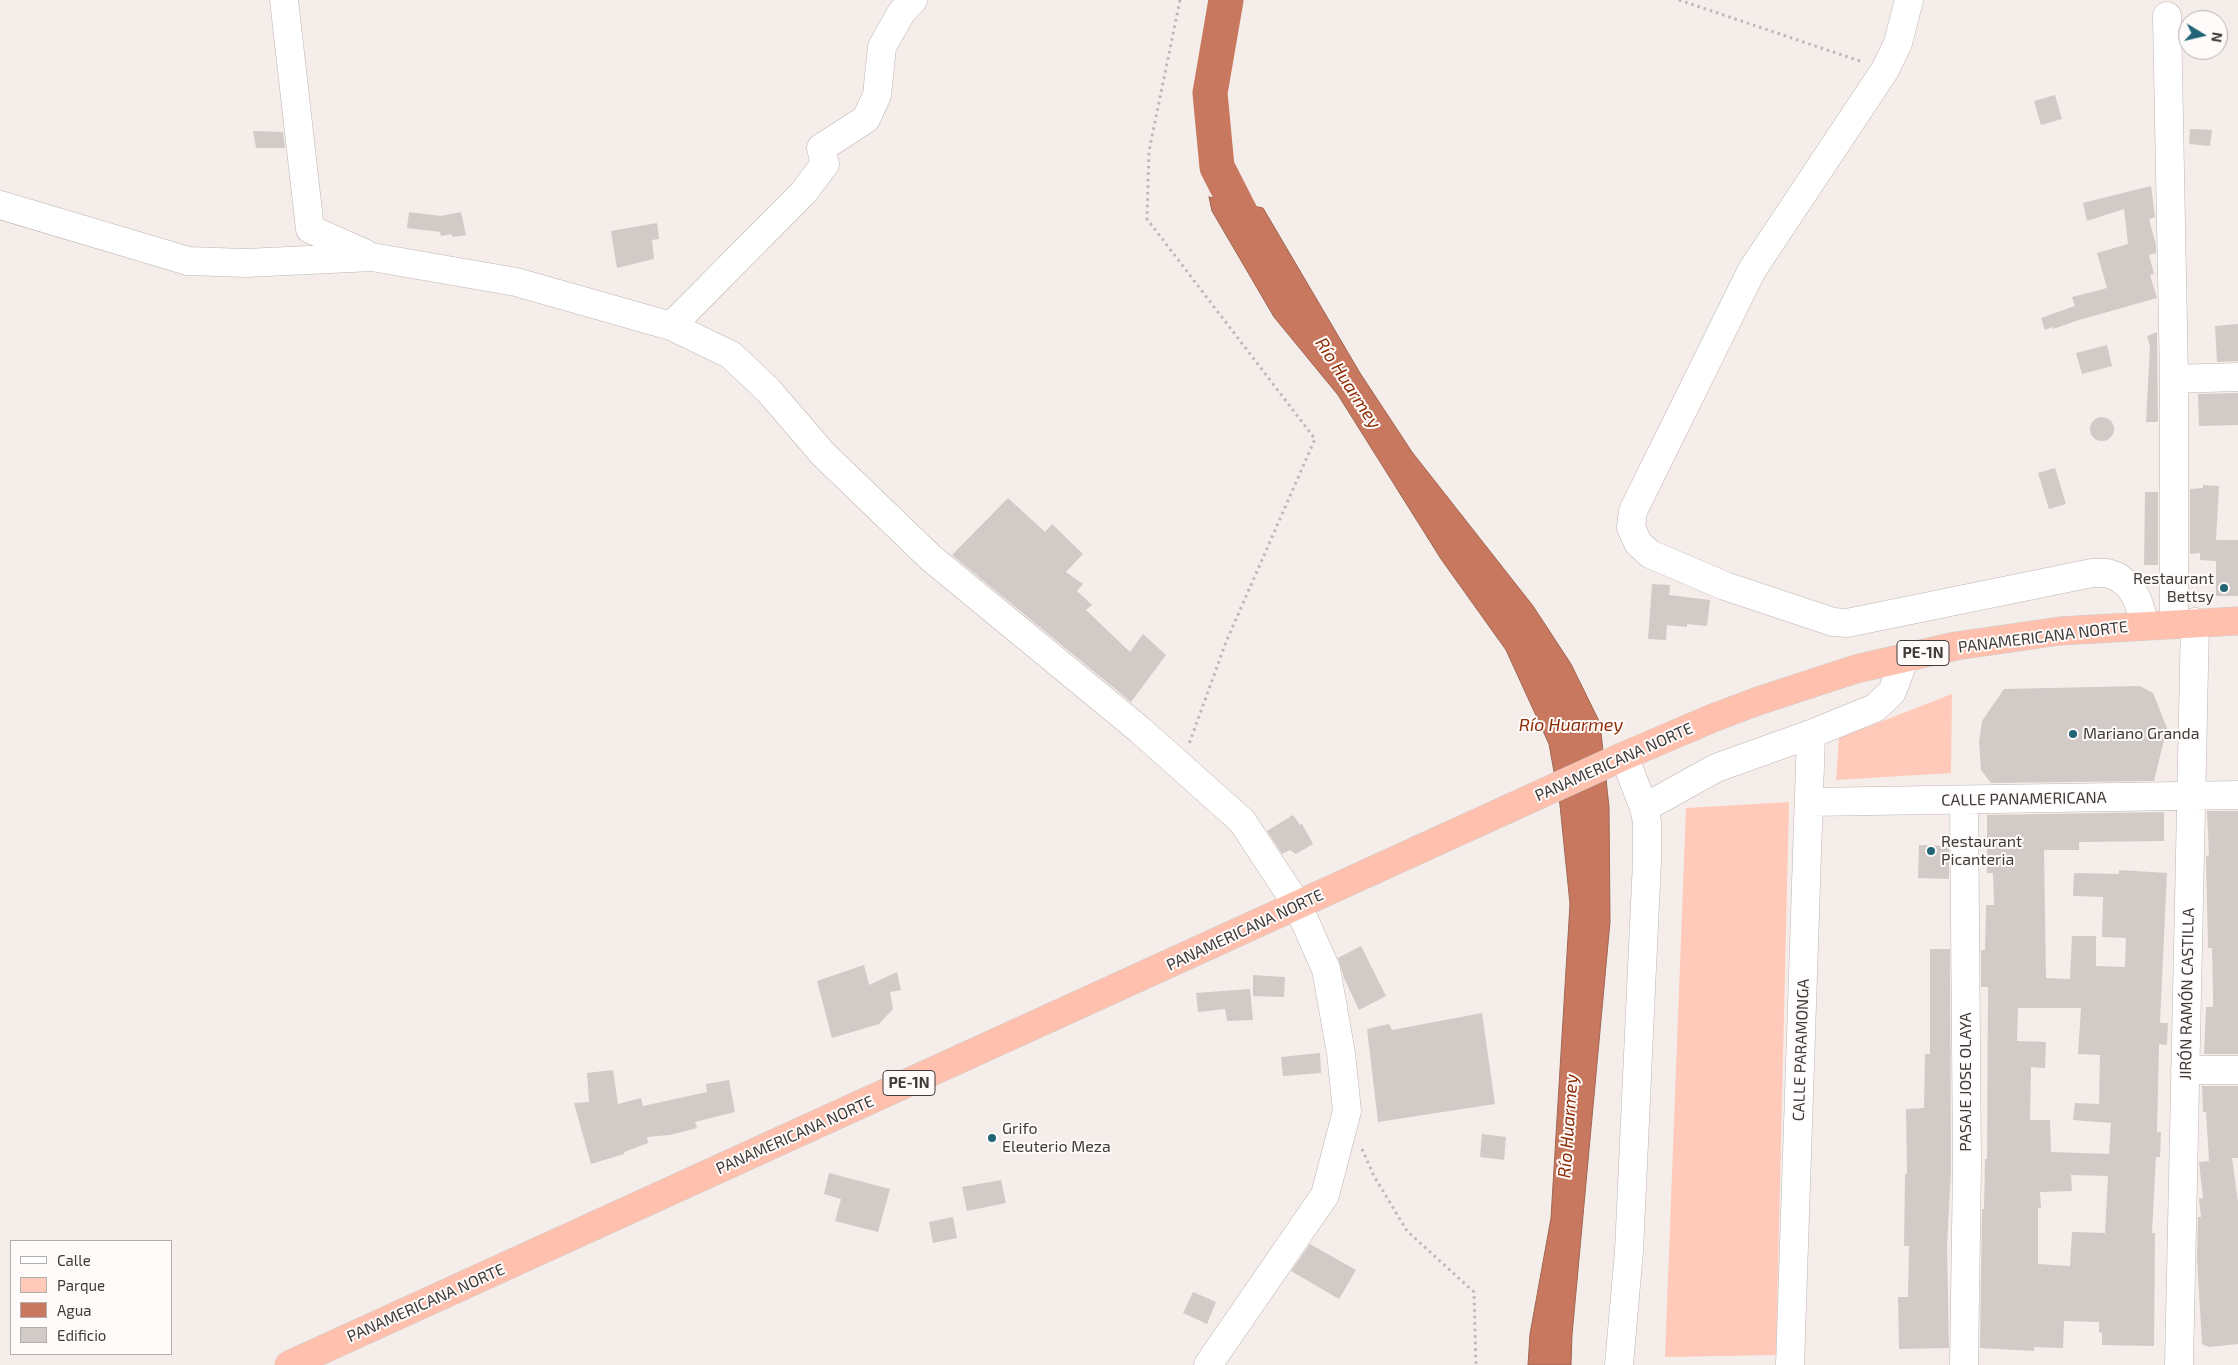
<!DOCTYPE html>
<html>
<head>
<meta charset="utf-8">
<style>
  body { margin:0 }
  #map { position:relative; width:2238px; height:1365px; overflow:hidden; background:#f5edea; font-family:"Exo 2",sans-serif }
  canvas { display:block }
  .legend { position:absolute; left:10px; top:1240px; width:162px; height:115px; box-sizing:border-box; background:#fffbfa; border:1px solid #b2aead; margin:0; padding:6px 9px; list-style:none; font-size:15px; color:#3e3b3a }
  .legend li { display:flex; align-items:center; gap:10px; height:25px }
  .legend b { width:25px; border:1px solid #b2aead }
  .north { position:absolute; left:2178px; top:10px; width:50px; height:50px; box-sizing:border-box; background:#fffbfa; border:1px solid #b2aead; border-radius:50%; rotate:99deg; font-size:14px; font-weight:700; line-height:20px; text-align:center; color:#3e3b3a }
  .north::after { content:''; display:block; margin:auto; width:18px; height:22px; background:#206476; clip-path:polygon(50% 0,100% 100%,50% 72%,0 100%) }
</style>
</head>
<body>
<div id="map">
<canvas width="2238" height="1365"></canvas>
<ul class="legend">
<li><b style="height:6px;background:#fff"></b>Calle</li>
<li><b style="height:14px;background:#ffcaba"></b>Parque</li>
<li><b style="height:14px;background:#c8785e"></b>Agua</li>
<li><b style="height:14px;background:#d2cac7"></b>Edificio</li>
</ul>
<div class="north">N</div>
</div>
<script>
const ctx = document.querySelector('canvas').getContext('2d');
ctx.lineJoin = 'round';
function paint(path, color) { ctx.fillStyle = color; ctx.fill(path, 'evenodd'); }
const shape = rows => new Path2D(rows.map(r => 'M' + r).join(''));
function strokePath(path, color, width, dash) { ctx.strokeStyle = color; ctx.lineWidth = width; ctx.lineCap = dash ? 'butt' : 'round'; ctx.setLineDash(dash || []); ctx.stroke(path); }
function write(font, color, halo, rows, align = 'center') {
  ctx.font = font + ' "Exo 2",sans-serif'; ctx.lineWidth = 4; ctx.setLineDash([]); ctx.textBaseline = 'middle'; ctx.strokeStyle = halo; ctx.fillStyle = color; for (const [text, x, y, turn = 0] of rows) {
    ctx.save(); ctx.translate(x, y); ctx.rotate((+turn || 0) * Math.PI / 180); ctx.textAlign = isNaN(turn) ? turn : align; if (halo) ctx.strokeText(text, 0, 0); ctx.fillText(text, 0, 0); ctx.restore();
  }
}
paint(shape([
  [1952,694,1951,773,1836,780,1839,738],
  [1789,802,1776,1355,1665,1357,1686,808]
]), '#ffcaba');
const water = shape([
  [1209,197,1263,208,1360,373,1412,452,1533,606,1571,664,1600,723,1609,807,1610,922,1572,1335,1571,1365,1528,1365,1530,1334,1551,1218,1570,904,1560,805,1549,744,1506,650,1441,559,1338,395,1274,317,1212,211,1209,197]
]);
paint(water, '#c8785e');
strokePath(water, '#9f6653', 1);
strokePath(shape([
  [1226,0,1210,93,1217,167,1244,220,1259,244]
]), '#c8785e', 35);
paint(shape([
  [2055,95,2062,119,2041,125,2034,101],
  [2190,129,2212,130,2210,146,2189,144],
  [253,131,283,132,285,148,256,148],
  [2151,186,2155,217,2149,219,2156,245,2156,253,2149,255,2154,274,2150,275,2157,298,2079,320,2053,329,2052,327,2045,330,2041,318,2075,306,2072,297,2107,288,2097,253,2128,244,2124,209,2087,221,2083,203],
  [409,212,441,216,461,212,466,235,453,237,451,234,441,236,440,232,407,228],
  [657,223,659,239,652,240,654,259,617,268,611,231],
  [2238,324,2238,361,2217,362,2215,326],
  [2157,332,2158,422,2146,422,2150,346,2147,336],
  [2107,345,2112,366,2082,374,2076,353],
  [2238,393,2238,425,2199,426,2198,394],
  '2090 429a12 12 0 1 1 24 0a12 12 0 1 1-24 0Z',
  [2055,468,2066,504,2049,509,2038,473],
  [2203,485,2219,486,2216,540,2238,540,2238,596,2216,596,2216,561,2200,560,2200,553,2190,554,2190,489,2203,488],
  [2145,492,2158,492,2158,565,2144,565],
  [1008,498,1045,532,1052,524,1083,554,1066,572,1083,584,1077,591,1092,605,1086,610,1130,652,1143,634,1166,655,1131,702,952,555],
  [1652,584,1670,585,1669,595,1710,600,1707,626,1687,624,1687,627,1667,625,1666,640,1648,639],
  [2140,686,2153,693,2167,728,2154,781,1991,783,1981,770,1979,741,1982,721,2004,689],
  [2207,811,2238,811,2238,1054,2204,1054,2206,1007,2213,1007,2213,992,2212,948,2208,948,2206,856,2209,855],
  [2164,812,2164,841,2079,842,2079,850,2044,850,2046,978,2070,979,2072,936,2096,936,2096,966,2125,967,2126,938,2102,937,2103,897,2073,896,2074,873,2119,874,2119,870,2167,873,2160,1023,2168,1023,2167,1045,2159,1044,2157,1132,2161,1132,2160,1157,2156,1157,2152,1233,2155,1233,2154,1346,2102,1345,2102,1333,2099,1332,2099,1322,2064,1321,2063,1348,2034,1347,2034,1351,1980,1348,1982,1209,1984,1209,1985,1159,1987,1159,1988,987,1981,987,1981,950,1985,950,1986,905,1994,905,1993,873,1987,873,1987,815],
  [2018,1008,2081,1008,2078,1054,2100,1055,2099,1104,2075,1103,2073,1120,2111,1123,2109,1154,2051,1152,2050,1120,2030,1120,2031,1067,2045,1068,2046,1042,2017,1041],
  [2071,1175,2108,1176,2105,1233,2072,1232,2070,1266,2038,1264,2038,1208,2041,1208,2040,1192,2072,1191],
  [1293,815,1300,825,1302,824,1313,844,1296,854,1290,850,1282,854,1267,831],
  [1919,845,1949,846,1949,879,1918,878],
  [1361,946,1386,996,1359,1010,1344,978,1338,958],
  [1930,949,1950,949,1951,1171,1947,1246,1949,1348,1899,1349,1898,1297,1908,1297,1909,1246,1904,1246,1905,1174,1907,1174,1906,1109,1924,1108,1925,1054,1930,1054],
  [864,965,869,985,897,972,901,990,890,992,893,1009,879,1024,832,1038,817,981],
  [1253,975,1285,977,1284,997,1253,996],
  [1250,989,1253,1020,1227,1021,1225,1009,1198,1012,1196,993],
  [1482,1013,1495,1104,1378,1122,1367,1029,1389,1024,1392,1030],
  [1320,1053,1321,1073,1283,1076,1281,1057],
  [613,1070,618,1104,641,1098,643,1106,707,1092,706,1084,729,1080,735,1112,695,1122,697,1128,670,1135,647,1137,648,1143,624,1152,624,1154,591,1164,574,1103,589,1102,587,1073],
  [2202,1086,2238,1086,2238,1158,2232,1158,2238,1202,2238,1344,2209,1347,2202,1344,2197,1259,2198,1217,2201,1217,2199,1199,2203,1198,2199,1162,2209,1161,2206,1112,2203,1112],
  [1482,1134,1506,1137,1504,1160,1480,1157],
  [829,1173,890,1189,878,1232,835,1221,841,1199,824,1194],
  [1001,1180,1006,1203,967,1211,962,1187],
  [953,1217,957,1238,933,1243,929,1222],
  [1310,1244,1356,1270,1339,1299,1291,1271],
  [1193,1292,1216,1302,1207,1324,1183,1313]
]), '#d2cac7');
const minor = shape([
  [284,0,310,229,364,253],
  [1909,0,1898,43,1885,70,1752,270,1633,511,1631,527,1638,543,1650,554,1725,586,1833,622,1847,623,2092,573,2107,573,2118,577,2130,587,2137,599,2146,625],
  [2167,16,2174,379,2174,624],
  [0,205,188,261,246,263,372,257,516,282,671,326,731,355,768,390,823,454,931,558,1140,730,1242,821,1298,906,1326,969,1341,1053,1347,1111,1325,1195,1208,1365],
  [671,326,803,193,825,164,821,148,866,119,877,95,882,47,901,13,913,0],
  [2174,379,2238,377],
  [1624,756,1644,808],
  [1964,800,1967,1165,1964,1365],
  [1810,802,2238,795],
  [2185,1070,2238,1070],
  [1619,1365,1629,1251,1642,968,1647,861,1647,822,1644,808,1716,768,1811,734,1875,708,1892,692,1905,657],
  [1790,1365,1811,734],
  [2179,1365,2195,622]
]);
const highway = shape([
  [289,1365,1624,756,1713,718,1758,701,1856,669,1956,646,2060,631,2238,621]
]);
strokePath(minor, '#bdb5b2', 29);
strokePath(highway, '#cdcccc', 29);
strokePath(shape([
  [1180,0,1149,151,1147,219,1315,439,1226,642,1189,744],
  [1679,0,1863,62],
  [1362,1149,1374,1176,1407,1231,1474,1292,1476,1365]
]), '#beb7b5', 3, [2.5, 4]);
strokePath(minor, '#fff', 28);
strokePath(highway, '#ffc1ae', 28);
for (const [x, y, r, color] of [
  [2224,588,5,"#206476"],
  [2073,734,5,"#206476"],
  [1931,851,5,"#206476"],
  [992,1138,5,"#206476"]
]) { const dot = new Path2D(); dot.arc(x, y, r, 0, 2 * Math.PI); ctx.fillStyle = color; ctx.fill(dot); strokePath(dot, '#fffbfa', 2); }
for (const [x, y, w] of [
  [1923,653,52],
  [909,1083,52]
]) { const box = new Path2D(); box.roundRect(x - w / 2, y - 12.5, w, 25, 4); ctx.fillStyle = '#fffbfa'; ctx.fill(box); strokePath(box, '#3e3b3a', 1); }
write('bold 15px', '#3e3b3a', null, [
  ["PE-1N",1923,653],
  ["PE-1N",909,1083]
]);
write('16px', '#3e3b3a', '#fffbfa', [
  ["Restaurant",2214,579,"right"],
  ["Bettsy",2214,597,"right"],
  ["Mariano Granda",2083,734],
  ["Restaurant",1941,842],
  ["Picanteria",1941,860],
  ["Grifo",1002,1129],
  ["Eleuterio Meza",1002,1147]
], 'left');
write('16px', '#3e3b3a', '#fffbfa', [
  ["PANAMERICANA NORTE",2043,637,-7],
  ["PANAMERICANA NORTE",1614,762,-24],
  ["CALLE PANAMERICANA",2024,799,-1],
  ["PANAMERICANA NORTE",1245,930,-25],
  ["JIRÓN RAMÓN CASTILLA",2187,994,-89],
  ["CALLE PARAMONGA",1801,1050,-88],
  ["PASAJE JOSE OLAYA",1966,1082,-90],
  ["PANAMERICANA NORTE",795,1135,-24],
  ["PANAMERICANA NORTE",426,1303,-24]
]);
write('italic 18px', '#8d2c05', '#fffbfa', [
  ["Río Huarmey",1348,383,57],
  ["Río Huarmey",1571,725],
  ["Río Huarmey",1568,1126,-86]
]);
</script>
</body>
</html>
